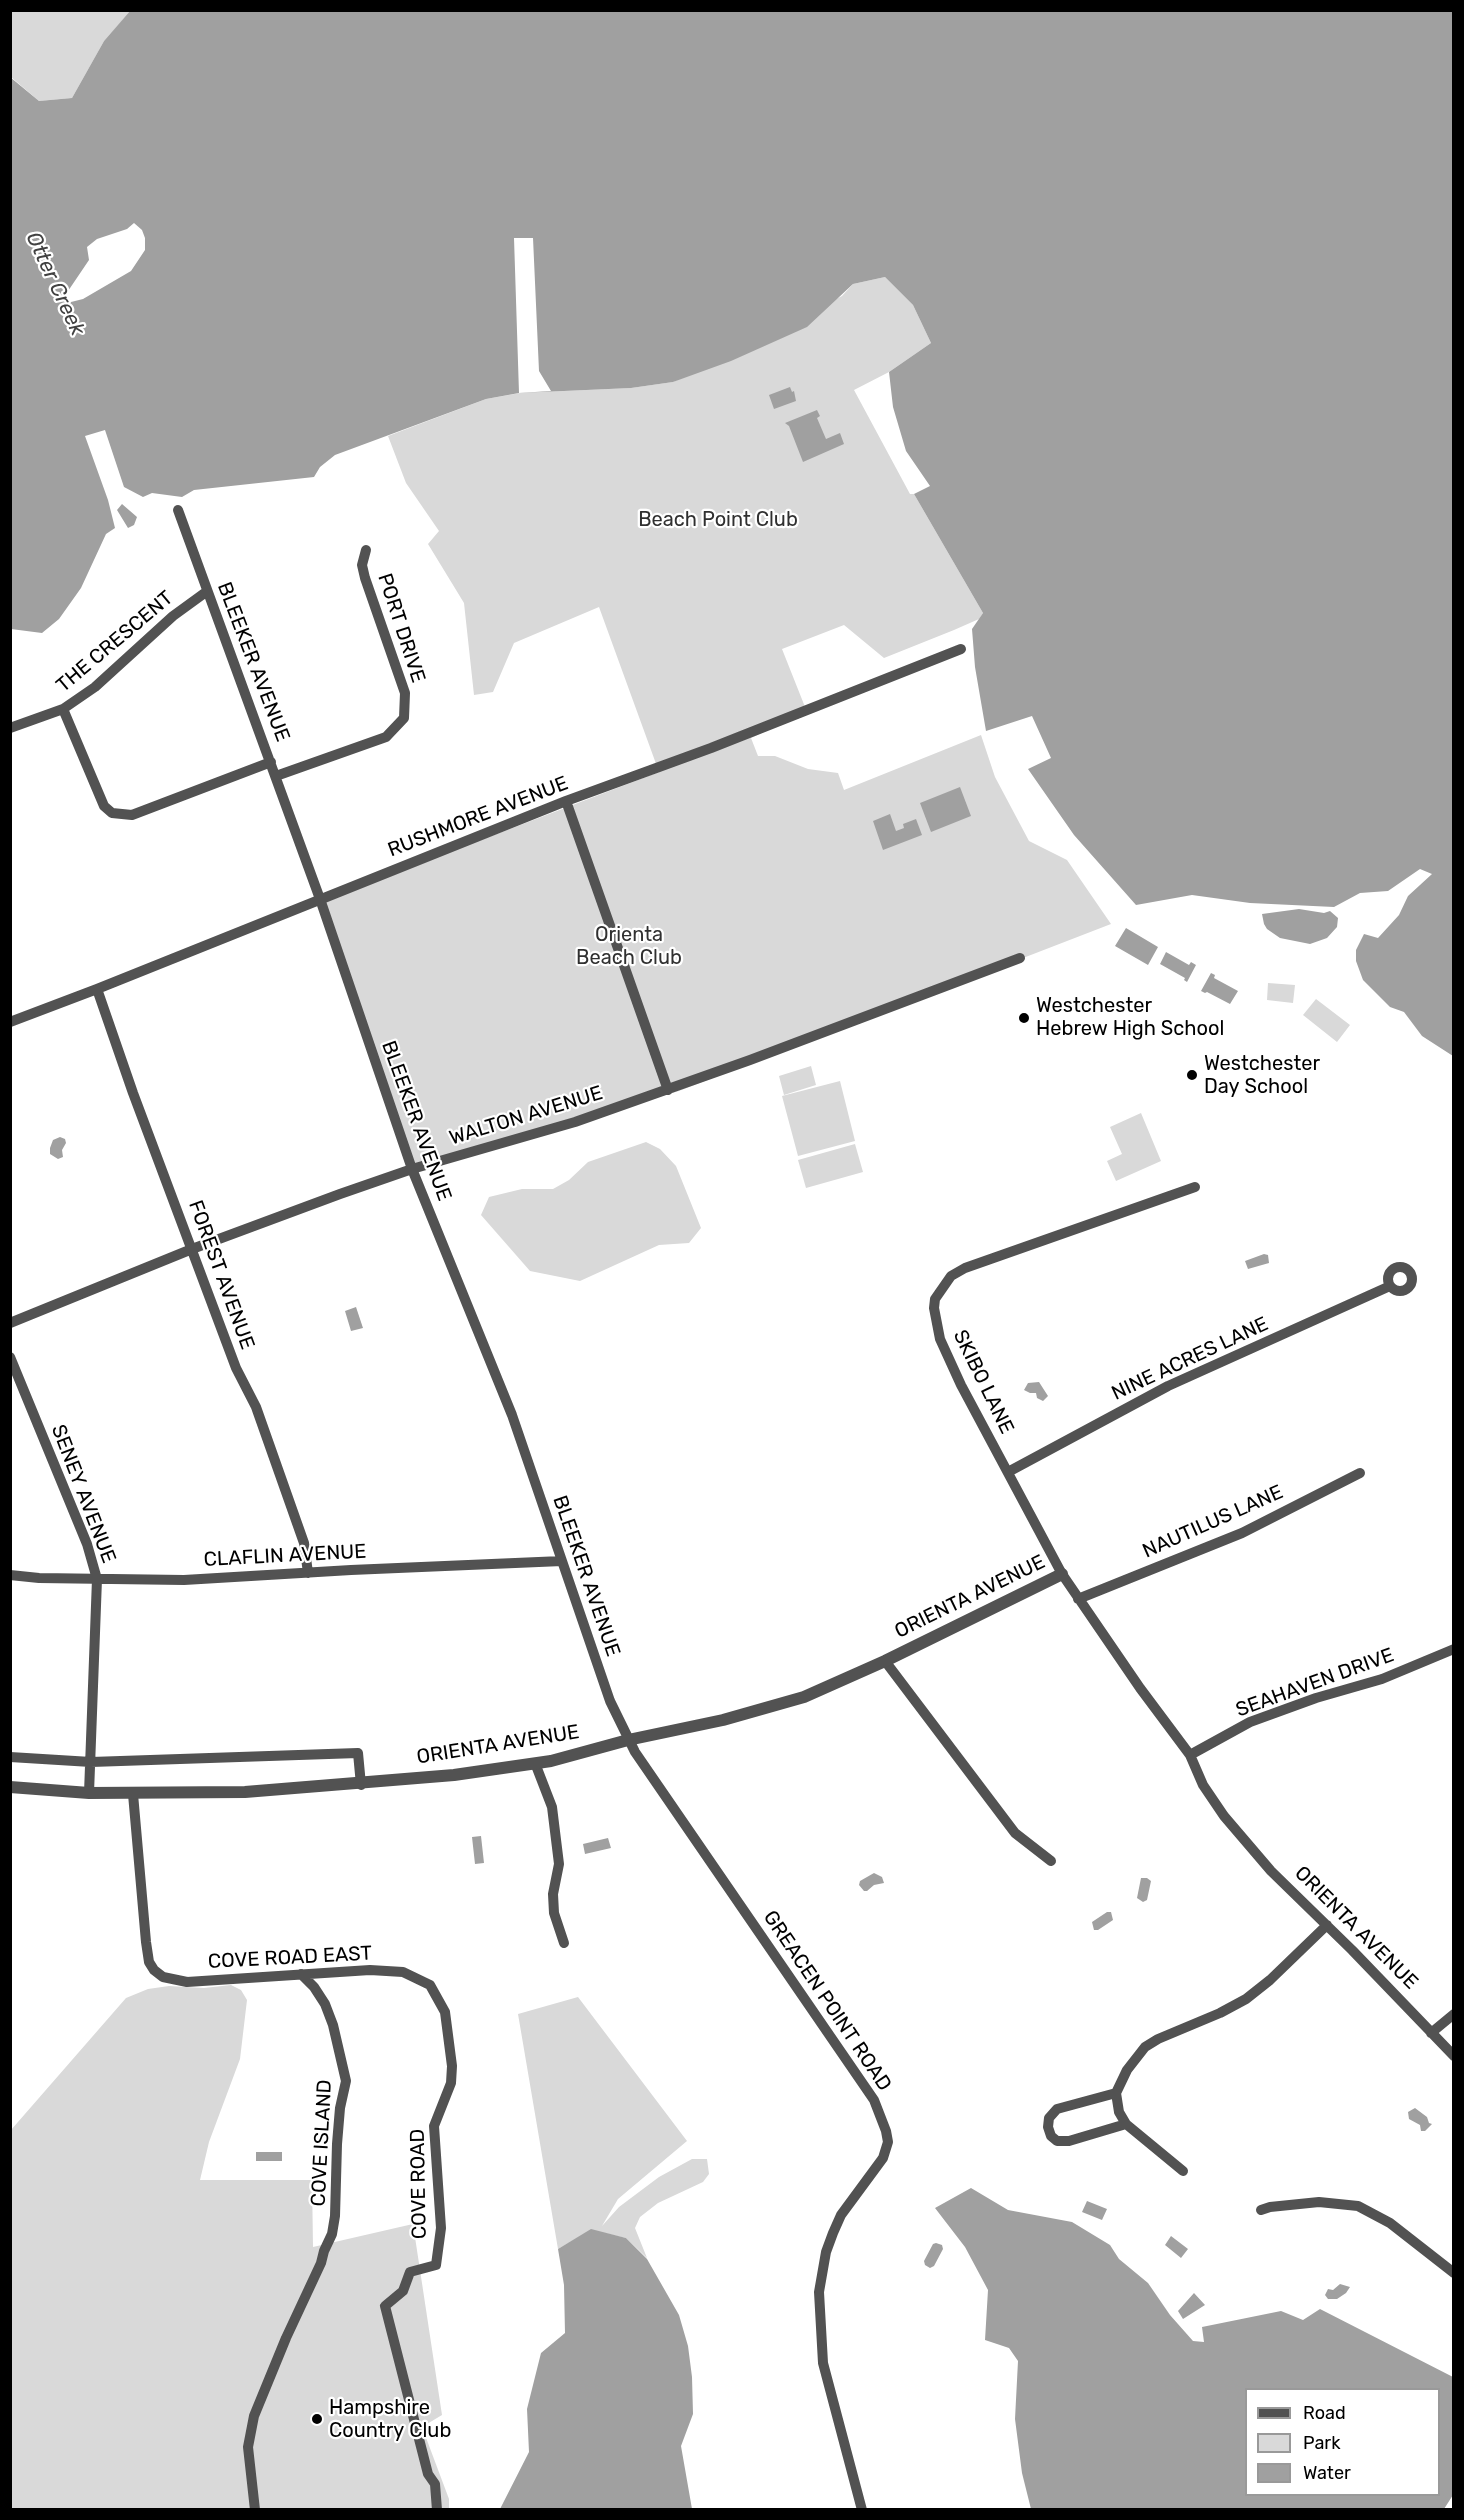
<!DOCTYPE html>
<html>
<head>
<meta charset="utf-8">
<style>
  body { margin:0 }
  #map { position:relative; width:1464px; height:2520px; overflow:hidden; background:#fff; font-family:Rubik,sans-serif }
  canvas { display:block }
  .frame { position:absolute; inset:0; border:12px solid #000; pointer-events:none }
  .legend { position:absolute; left:1245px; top:2388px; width:195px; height:108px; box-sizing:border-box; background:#fff; border:2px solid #999; margin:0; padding:8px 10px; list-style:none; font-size:18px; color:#000 }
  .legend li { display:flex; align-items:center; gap:12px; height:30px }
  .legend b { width:30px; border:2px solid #999 }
</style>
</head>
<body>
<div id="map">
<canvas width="1464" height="2520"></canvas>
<div class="frame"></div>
<ul class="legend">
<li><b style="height:8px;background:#525252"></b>Road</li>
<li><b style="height:16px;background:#d9d9d9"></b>Park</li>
<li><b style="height:16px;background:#a0a0a0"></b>Water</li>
</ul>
</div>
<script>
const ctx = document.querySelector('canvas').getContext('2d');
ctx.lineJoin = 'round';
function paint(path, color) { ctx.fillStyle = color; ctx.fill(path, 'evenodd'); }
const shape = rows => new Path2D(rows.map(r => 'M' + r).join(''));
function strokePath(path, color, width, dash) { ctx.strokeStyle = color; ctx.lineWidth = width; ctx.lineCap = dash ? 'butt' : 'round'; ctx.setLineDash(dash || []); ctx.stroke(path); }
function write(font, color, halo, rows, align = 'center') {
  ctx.font = font + ' Rubik,sans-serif'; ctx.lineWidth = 4.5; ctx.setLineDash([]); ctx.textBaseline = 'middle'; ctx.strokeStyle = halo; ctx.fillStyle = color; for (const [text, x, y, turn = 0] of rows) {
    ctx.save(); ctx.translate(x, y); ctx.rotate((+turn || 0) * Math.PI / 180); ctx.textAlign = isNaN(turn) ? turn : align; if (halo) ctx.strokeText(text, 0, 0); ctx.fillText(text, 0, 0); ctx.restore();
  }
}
paint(shape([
  [11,11,131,11,104,41,72,98,39,101,11,77],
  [885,277,913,305,931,343,889,372,854,390,910,494,914,494,983,613,979,619,954,630,884,658,844,625,782,649,807,712,751,738,758,756,775,756,808,769,838,773,844,790,981,735,995,777,1029,841,1067,860,1111,924,679,1091,416,1169,324,900,659,772,599,607,514,643,493,692,474,695,464,603,428,544,439,531,406,483,388,436,486,399,520,393,631,388,673,382,842,296,853,284],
  [1268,983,1295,985,1293,1003,1267,1000],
  [1316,999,1350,1025,1337,1042,1303,1015],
  [811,1066,816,1085,784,1095,779,1076],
  [840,1081,855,1141,798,1156,782,1096],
  [1141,1113,1161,1161,1116,1181,1107,1161,1122,1154,1110,1127],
  [646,1142,660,1149,676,1166,701,1228,689,1243,659,1245,580,1281,530,1271,481,1215,489,1197,522,1189,553,1189,569,1180,588,1162],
  [855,1144,863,1172,806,1188,798,1160],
  [231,1985,241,1990,247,2000,240,2059,209,2142,200,2180,312,2180,313,2247,413,2224,442,2415,422,2427,449,2499,449,2509,11,2510,11,2130,126,1998,148,1989,169,1986,204,1988],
  [578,1997,687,2141,618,2199,602,2226,619,2207,659,2177,692,2159,707,2159,709,2174,703,2182,658,2203,640,2217,635,2228,647,2258,626,2238,591,2230,558,2249,518,2014]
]), '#d9d9d9');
paint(shape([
  [131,10,1453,11,1453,1056,1422,1036,1404,1012,1390,1007,1363,980,1356,961,1356,950,1364,934,1378,938,1399,915,1408,896,1432,874,1420,869,1388,891,1360,893,1334,907,1250,903,1192,895,1136,905,1074,835,1028,769,1051,758,1032,716,986,731,975,667,972,629,983,613,914,494,930,486,906,451,893,407,889,372,931,343,913,305,885,277,853,284,807,327,731,361,673,382,631,388,519,393,486,399,335,455,320,467,314,477,194,490,182,497,152,493,143,497,124,487,105,430,85,436,108,500,115,528,106,534,81,588,59,619,42,633,11,629,10,77,39,101,72,98,104,41],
  [134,223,142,230,145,238,145,250,131,271,83,299,67,303,64,297,89,260,87,247,97,239,127,229],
  [790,387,792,392,794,391,796,401,774,409,769,395],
  [817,410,820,416,817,418,826,439,840,433,844,444,803,462,789,426,785,423],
  [122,504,137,517,134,525,128,528,117,510],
  [960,787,971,816,931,832,920,803],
  [890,814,896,831,904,828,903,824,916,819,922,835,883,850,873,821],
  [1299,909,1324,913,1330,911,1338,918,1337,927,1327,938,1310,944,1280,938,1267,929,1264,924,1262,914],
  [1126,928,1158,947,1148,965,1115,946],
  [1166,952,1189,965,1191,962,1196,965,1187,982,1184,980,1185,978,1160,964],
  [1211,973,1215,975,1214,978,1238,991,1230,1004,1207,992,1205,993,1201,991],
  [60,1137,65,1139,66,1143,62,1150,63,1157,58,1159,50,1154,50,1148,53,1140],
  [1264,1254,1268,1255,1269,1263,1248,1269,1245,1261],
  [356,1307,363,1328,351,1331,345,1311],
  [1039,1382,1048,1396,1043,1401,1037,1398,1036,1393,1030,1393,1024,1390,1028,1383],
  [481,1836,484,1863,475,1864,472,1837],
  [608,1838,611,1848,585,1854,583,1844],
  [874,1873,882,1877,884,1883,874,1885,867,1891,864,1891,859,1885,860,1881],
  [1141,1878,1147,1878,1151,1881,1147,1900,1143,1902,1137,1898],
  [1107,1912,1111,1912,1113,1920,1098,1930,1094,1930,1092,1922],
  [1415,2108,1427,2117,1429,2123,1432,2124,1425,2131,1421,2131,1420,2125,1409,2119,1408,2112],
  [256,2152,282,2152,282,2161,256,2161],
  [971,2188,1008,2210,1072,2222,1110,2245,1119,2259,1148,2283,1170,2315,1193,2341,1204,2342,1202,2327,1281,2311,1303,2320,1320,2309,1453,2377,1453,2495,1444,2509,1031,2509,1022,2473,1015,2419,1018,2361,1009,2348,985,2340,988,2290,965,2247,935,2208],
  [1246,2390,1438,2390,1438,2494,1246,2494],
  [1087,2201,1107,2209,1102,2220,1082,2212],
  [591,2229,626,2238,647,2259,679,2315,688,2346,692,2377,693,2414,681,2446,692,2509,500,2509,529,2452,527,2409,541,2353,565,2333,564,2285,558,2249],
  [1171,2236,1188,2249,1181,2258,1165,2245],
  [936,2243,942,2245,943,2249,934,2266,930,2268,925,2265,924,2261,933,2244],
  [1340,2284,1350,2287,1346,2293,1337,2299,1328,2299,1325,2295,1328,2289,1333,2290],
  [1194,2293,1205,2305,1183,2319,1178,2311]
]), '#a0a0a0');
paint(shape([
  [514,238,533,238,539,371,551,391,519,393]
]), '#fff');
strokePath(shape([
  [178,510,320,899,412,1169,512,1415,610,1701,635,1752,874,2100,886,2131,888,2142,883,2158,841,2215,833,2233,826,2252,819,2292,823,2363,862,2510],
  [63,709,104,806,112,813,132,815,271,762],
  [10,728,63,709,95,687,173,616,206,592],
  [276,776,386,737,404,718,405,693,365,578,362,565,366,550],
  [566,801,668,1090],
  [97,989,133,1093,236,1368,256,1407,304,1543,308,1573],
  [10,1022,97,989,566,801,711,748,961,649],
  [1195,1187,965,1268,951,1276,935,1299,934,1308,940,1339,961,1385,1062,1574,1140,1688,1190,1755,1203,1785,1224,1816,1271,1871,1352,1950,1454,2056],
  '1388 1279a12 12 0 1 1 24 0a12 12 0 1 1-24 0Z',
  [10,1323,192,1249,340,1194,412,1169,575,1122,750,1060,1020,958],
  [10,1357,87,1544,97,1579,89,1793],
  [1008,1472,1168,1386,1390,1286],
  [10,1575,39,1578,184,1580,351,1570,562,1561],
  [1078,1599,1242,1533,1360,1473],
  [885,1661,1015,1833,1051,1861],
  [1190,1755,1250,1722,1316,1698,1382,1679,1454,1649],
  [10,1757,91,1762,358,1753,361,1785],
  [535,1763,552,1807,559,1864,553,1894,554,1913,564,1943],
  [133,1794,146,1942,149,1962,154,1970,163,1977,187,1982,370,1970,403,1972,430,1985,445,2012,452,2066,451,2083,434,2126,441,2228,436,2265,410,2272,403,2291,385,2306,428,2474,435,2484,437,2510],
  [1431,2033,1454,2014],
  [1116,2093,1057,2109,1049,2118,1048,2127,1051,2136,1057,2141,1069,2141,1126,2124],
  [1183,2171,1126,2124,1119,2112,1116,2093,1127,2070,1145,2047,1158,2039,1220,2013,1246,1999,1270,1980,1327,1925],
  [1261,2210,1270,2207,1319,2202,1358,2206,1390,2223,1454,2273],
  [255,2510,248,2447,254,2416,286,2338,321,2263,324,2251,332,2234,335,2216,337,2144,340,2108,346,2081,333,2025,325,2004,314,1987,301,1974]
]), '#525252', 10);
strokePath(shape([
  [10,1787,89,1793,245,1792,454,1775,551,1761,628,1740,723,1720,804,1697,885,1661,1062,1574]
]), '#525252', 12);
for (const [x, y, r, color] of [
  [1024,1018,6,"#000"],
  [1192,1075,6,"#000"],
  [317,2419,6,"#000"]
]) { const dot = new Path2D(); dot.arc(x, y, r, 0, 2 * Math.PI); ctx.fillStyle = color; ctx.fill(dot); strokePath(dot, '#fff', 2); }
write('20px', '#303030', '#fff', [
  ["Beach Point Club",718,520],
  ["Orienta",629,935],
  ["Beach Club",629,958]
]);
write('20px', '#000', '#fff', [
  ["PORT DRIVE",401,628,72],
  ["THE CRESCENT",115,642,-40],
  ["BLEEKER AVENUE",253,662,69],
  ["RUSHMORE AVENUE",478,817,-21],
  ["WALTON AVENUE",526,1116,-17],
  ["BLEEKER AVENUE",416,1121,70],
  ["FOREST AVENUE",221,1275,70],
  ["NINE ACRES LANE",1190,1359,-25],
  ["SKIBO LANE",983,1382,64],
  ["SENEY AVENUE",83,1494,69],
  ["NAUTILUS LANE",1213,1522,-24],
  ["CLAFLIN AVENUE",285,1556,-3],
  ["BLEEKER AVENUE",586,1576,71],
  ["ORIENTA AVENUE",970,1597,-26],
  ["SEAHAVEN DRIVE",1315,1683,-20],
  ["ORIENTA AVENUE",498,1745,-9],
  ["ORIENTA AVENUE",1356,1928,45],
  ["COVE ROAD EAST",290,1958,-3],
  ["GREACEN POINT ROAD",827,2001,56],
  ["COVE ISLAND",322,2143,-87],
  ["COVE ROAD",419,2184,-91]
]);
write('20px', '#000', '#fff', [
  ["Westchester",1036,1006],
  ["Hebrew High School",1036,1029],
  ["Westchester",1204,1064],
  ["Day School",1204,1087],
  ["Hampshire",329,2408],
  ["Country Club",329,2431]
], 'left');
write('italic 21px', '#414141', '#fff', [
  ["Otter Creek",55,284,65]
]);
</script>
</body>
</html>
